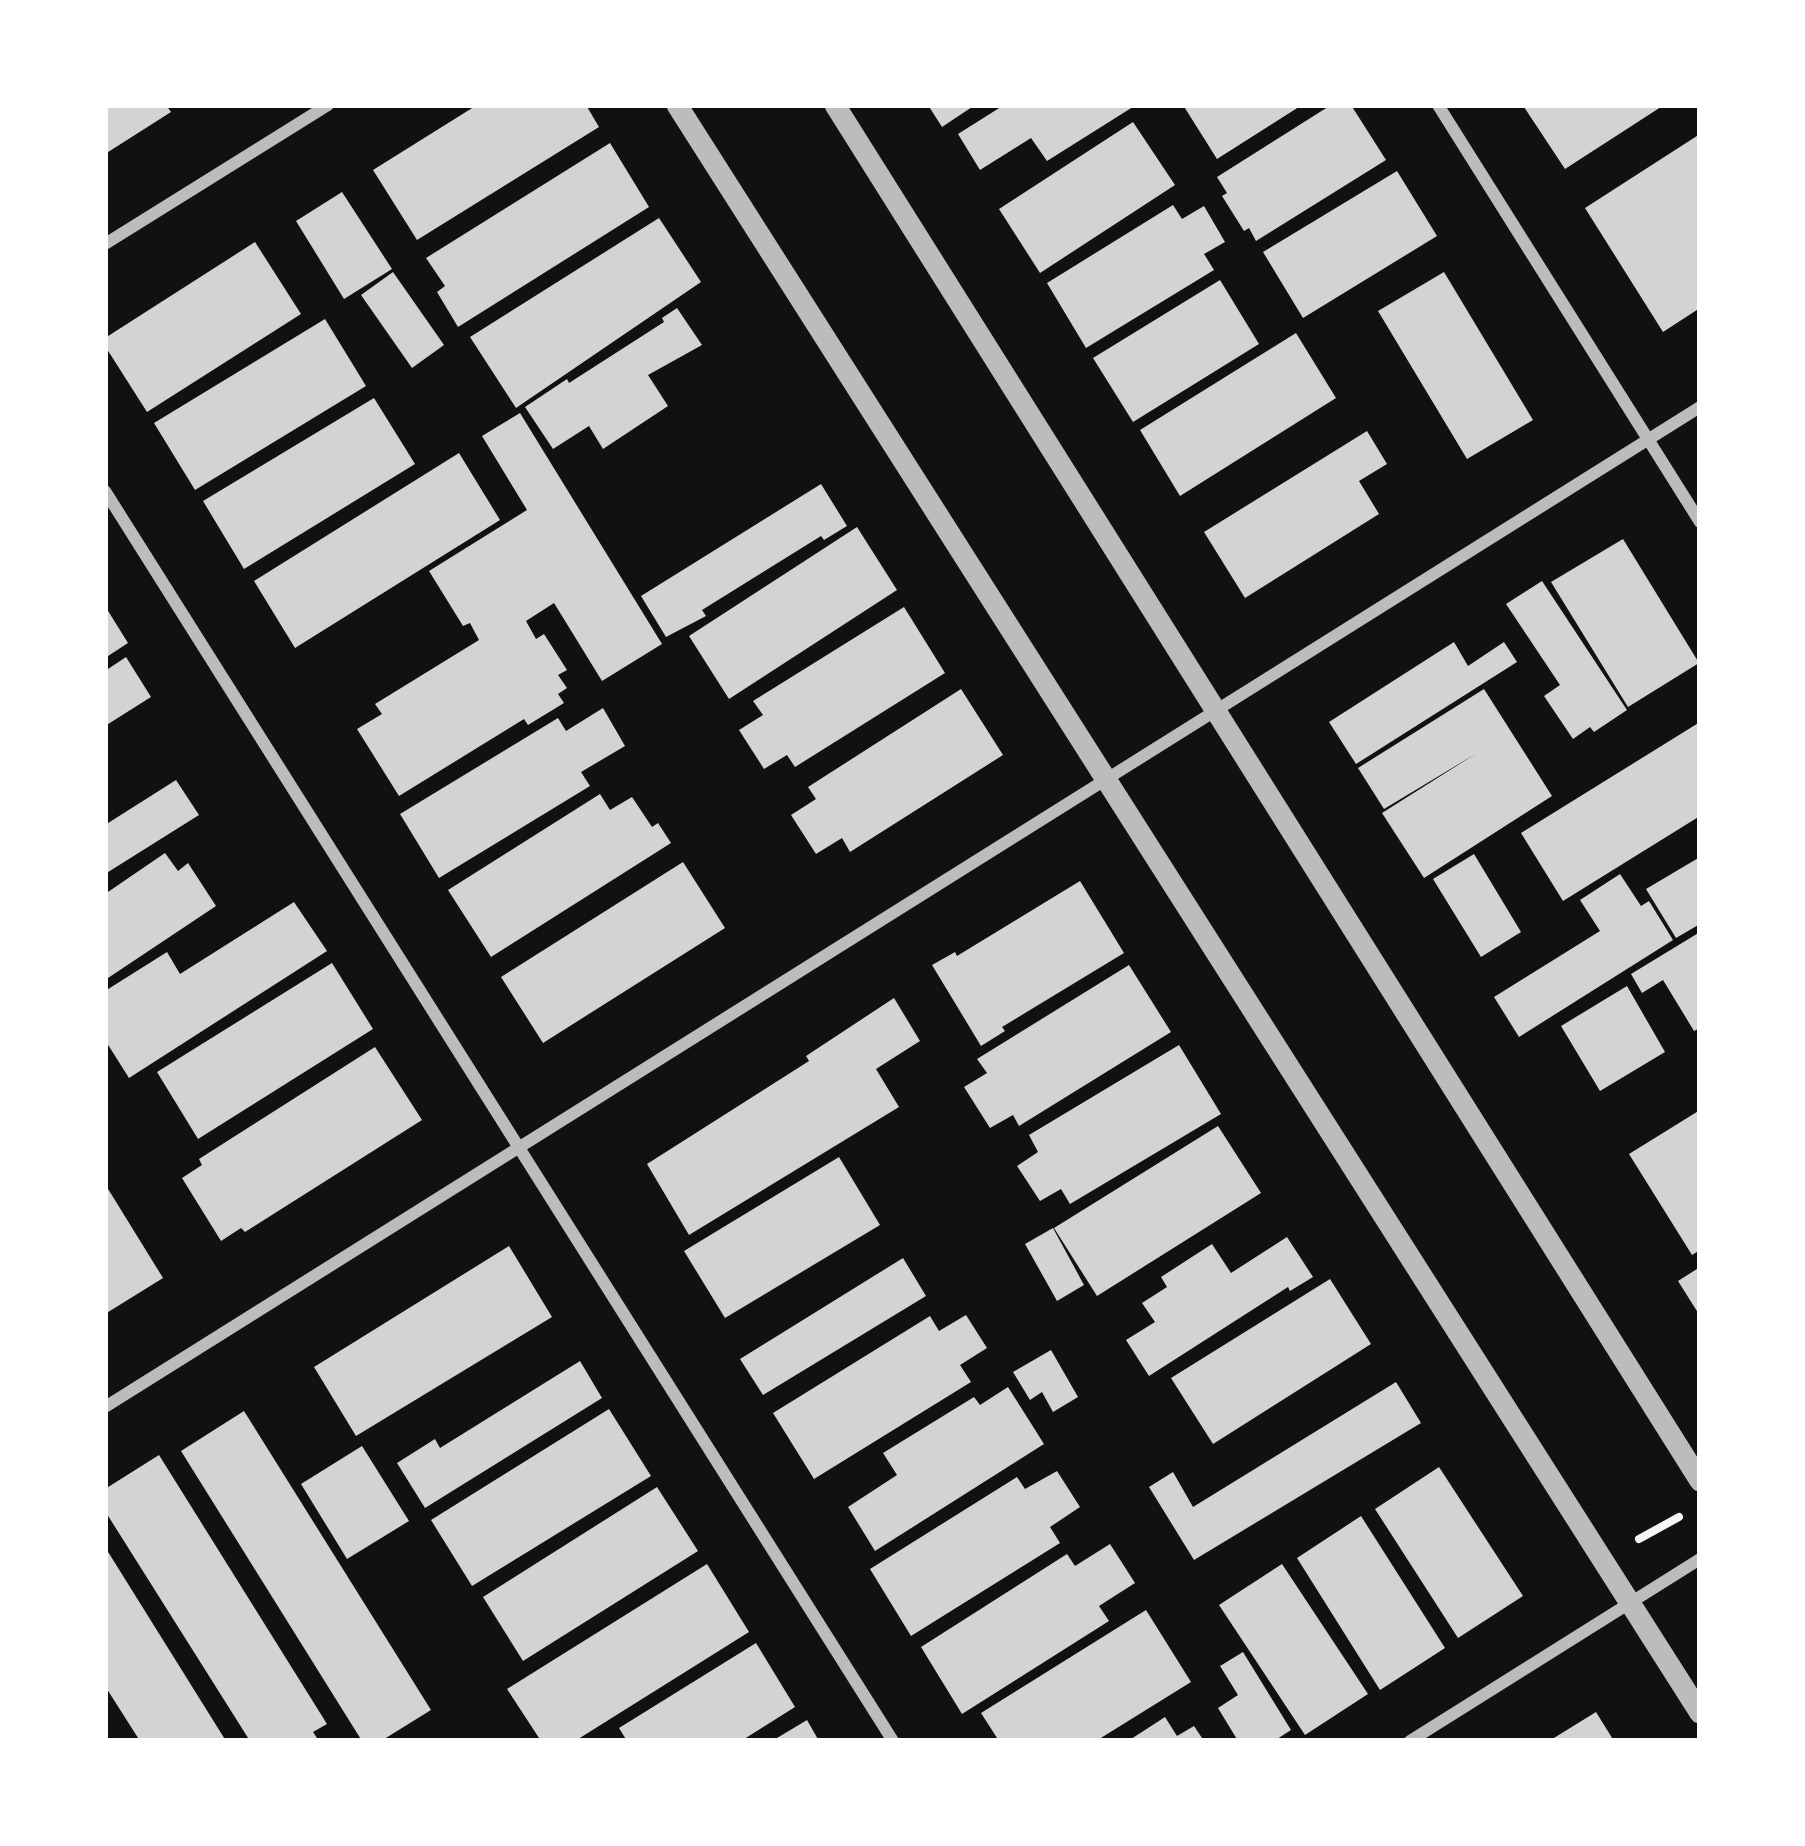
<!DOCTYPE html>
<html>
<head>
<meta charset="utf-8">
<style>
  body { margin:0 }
  #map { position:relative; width:1805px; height:1846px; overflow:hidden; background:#111; font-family:"Varela Round",sans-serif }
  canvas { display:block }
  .frame { position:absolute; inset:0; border:108px solid #fff; pointer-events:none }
</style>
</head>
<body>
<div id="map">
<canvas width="1805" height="1846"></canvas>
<div class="frame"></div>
</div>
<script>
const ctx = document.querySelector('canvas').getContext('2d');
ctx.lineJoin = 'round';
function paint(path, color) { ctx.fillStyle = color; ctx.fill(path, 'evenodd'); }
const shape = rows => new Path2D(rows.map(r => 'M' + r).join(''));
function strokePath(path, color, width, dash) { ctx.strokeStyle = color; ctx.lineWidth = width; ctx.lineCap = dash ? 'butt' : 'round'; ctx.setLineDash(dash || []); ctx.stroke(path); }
paint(shape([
  [105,105,166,105,171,112,105,154],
  [477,105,586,105,599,127,417,240,373,170],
  [928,105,975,105,942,127],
  [1004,105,1136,105,1047,161,1031,138,980,170,958,134],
  [1183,105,1302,105,1217,159],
  [1331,105,1351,105,1386,160,1256,241,1249,228,1244,231,1222,196,1227,193,1217,177],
  [1526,105,1664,105,1565,169,1524,107],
  [1133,122,1175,185,1040,273,999,209],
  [1700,134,1700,308,1663,332,1585,208],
  [610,143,649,207,458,327,437,292,445,286,426,258],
  [1397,171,1437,236,1303,318,1263,252],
  [342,192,392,269,344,299,296,221],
  [1173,205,1182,219,1204,206,1225,242,1204,254,1214,270,1086,348,1047,283],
  [659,218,701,282,516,408,470,337],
  [255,242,301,314,147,412,105,346,105,338],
  [393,272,444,345,412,368,361,295],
  [1444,272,1533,420,1467,459,1378,311],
  [1220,280,1259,344,1133,422,1093,358],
  [677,308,702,345,648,375,668,406,603,449,589,426,553,449,525,407,567,379,569,383,664,322,662,318],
  [325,319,366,386,195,490,154,423],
  [1296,333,1336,398,1180,496,1140,430],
  [374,398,415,464,244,569,203,501],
  [520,413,662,644,602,681,554,603,526,621,536,639,544,634,567,670,558,675,567,688,558,694,564,703,528,725,524,719,399,796,357,729,382,714,375,704,479,640,470,623,463,626,429,571,527,510,482,436],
  [1367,431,1387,464,1359,481,1379,514,1245,598,1204,532],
  [459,453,500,520,295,648,254,581],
  [821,484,847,526,824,540,821,536,702,610,706,616,666,637,641,596],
  [857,527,897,590,729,699,689,636],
  [1623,539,1699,663,1628,707,1551,582],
  [1542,581,1627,710,1594,732,1590,727,1573,739,1544,696,1560,685,1506,604],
  [105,606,128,643,105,658],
  [904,607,945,673,795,767,787,755,764,769,739,730,763,715,753,701],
  [1454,642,1468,666,1504,642,1517,662,1356,764,1329,722],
  [126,657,151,697,105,726,105,671],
  [961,689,1003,755,850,852,842,838,816,854,791,815,816,799,808,787],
  [1484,689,1552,796,1424,878,1382,813,1477,753,1384,809,1358,768],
  [603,708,625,746,581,772,590,786,439,878,400,814,558,718,566,731],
  [1700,722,1700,816,1563,901,1521,833],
  [176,780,199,815,105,874,105,825],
  [600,794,610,810,632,797,652,827,658,823,671,843,491,957,448,890],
  [165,853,178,871,188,863,216,906,105,980,105,894],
  [1474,854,1521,932,1481,957,1433,879],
  [1700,857,1700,924,1676,938,1646,889],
  [683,862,725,928,543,1043,501,977],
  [1620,874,1641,906,1649,901,1673,940,1519,1037,1494,997,1600,931,1580,900],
  [1080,881,1124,953,1002,1027,1005,1031,981,1046,932,965,955,952,957,956],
  [294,902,327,951,129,1078,105,1040,105,991,167,952,180,974],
  [1700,932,1700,1028,1694,1031,1663,980,1642,993,1631,974],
  [332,963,373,1029,198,1139,157,1072],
  [1129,965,1171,1032,1019,1126,1013,1115,990,1128,964,1087,987,1073,977,1059],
  [1627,986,1665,1052,1600,1091,1561,1026],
  [894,998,920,1041,876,1069,899,1107,689,1235,647,1164,809,1061,806,1056],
  [1179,1045,1221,1114,1070,1204,1061,1189,1040,1201,1017,1166,1038,1152,1029,1135],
  [375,1047,422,1120,245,1232,241,1228,221,1241,182,1178,202,1165,199,1159],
  [1700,1110,1700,1250,1692,1255,1629,1154],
  [1218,1126,1261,1193,1097,1296,1054,1228],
  [839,1157,880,1225,725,1318,684,1251],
  [105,1184,163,1278,105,1314],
  [1053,1228,1084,1285,1057,1301,1025,1244],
  [1287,1237,1313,1277,1290,1291,1288,1287,1149,1376,1126,1340,1155,1322,1142,1303,1167,1287,1161,1277,1212,1244,1231,1273],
  [509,1246,552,1317,356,1436,314,1367],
  [903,1258,926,1296,763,1395,740,1359],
  [1700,1267,1700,1316,1678,1281],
  [1330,1279,1371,1344,1213,1444,1171,1378],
  [966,1315,987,1348,960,1365,971,1382,814,1479,773,1413,930,1316,939,1331],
  [1051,1350,1078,1397,1053,1412,1042,1392,1030,1400,1013,1372],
  [580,1361,602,1398,425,1508,397,1463,435,1439,440,1448],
  [1396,1382,1421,1423,1194,1560,1149,1487,1173,1472,1193,1507],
  [1008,1387,1044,1444,875,1551,848,1507,897,1475,883,1453,974,1397,980,1405],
  [609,1409,651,1476,472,1586,431,1520],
  [244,1411,431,1710,381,1741,362,1741,181,1451],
  [362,1446,409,1521,347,1559,301,1484],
  [159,1455,327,1724,313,1732,319,1741,250,1741,105,1511,105,1489],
  [1439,1467,1523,1596,1458,1638,1375,1509],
  [1057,1471,1080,1507,1050,1527,1060,1543,911,1636,870,1569,1017,1477,1025,1489],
  [657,1487,698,1551,523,1661,483,1597],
  [1361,1516,1445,1648,1380,1690,1297,1558],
  [1110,1544,1135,1583,1099,1606,1109,1621,962,1714,921,1647,1067,1554,1075,1566],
  [105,1547,226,1741,140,1741,105,1686],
  [707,1564,749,1632,575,1741,541,1741,507,1689],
  [1282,1564,1368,1694,1305,1735,1219,1605],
  [1146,1610,1191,1682,1096,1741,999,1741,981,1713],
  [756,1643,795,1707,741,1741,627,1741,619,1728],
  [1243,1652,1291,1730,1274,1741,1238,1741,1218,1708,1238,1695,1220,1666],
  [1596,1712,1614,1741,1549,1741],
  [1165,1717,1177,1736,1194,1726,1204,1741,1128,1741],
  [807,1720,819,1741,772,1741]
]), '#d3d3d3');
strokePath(shape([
  [1639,1539,1679,1517]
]), '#f5f5f5', 8);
strokePath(shape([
  [1438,105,1700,522],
  [105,244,328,105],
  [105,491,893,1741],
  [105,1407,1700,407],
  [1410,1741,1700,1559]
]), '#bcbcbc', 12);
strokePath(shape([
  [677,105,1700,1713],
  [835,105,1700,1481]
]), '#bcbcbc', 21);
</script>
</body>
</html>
